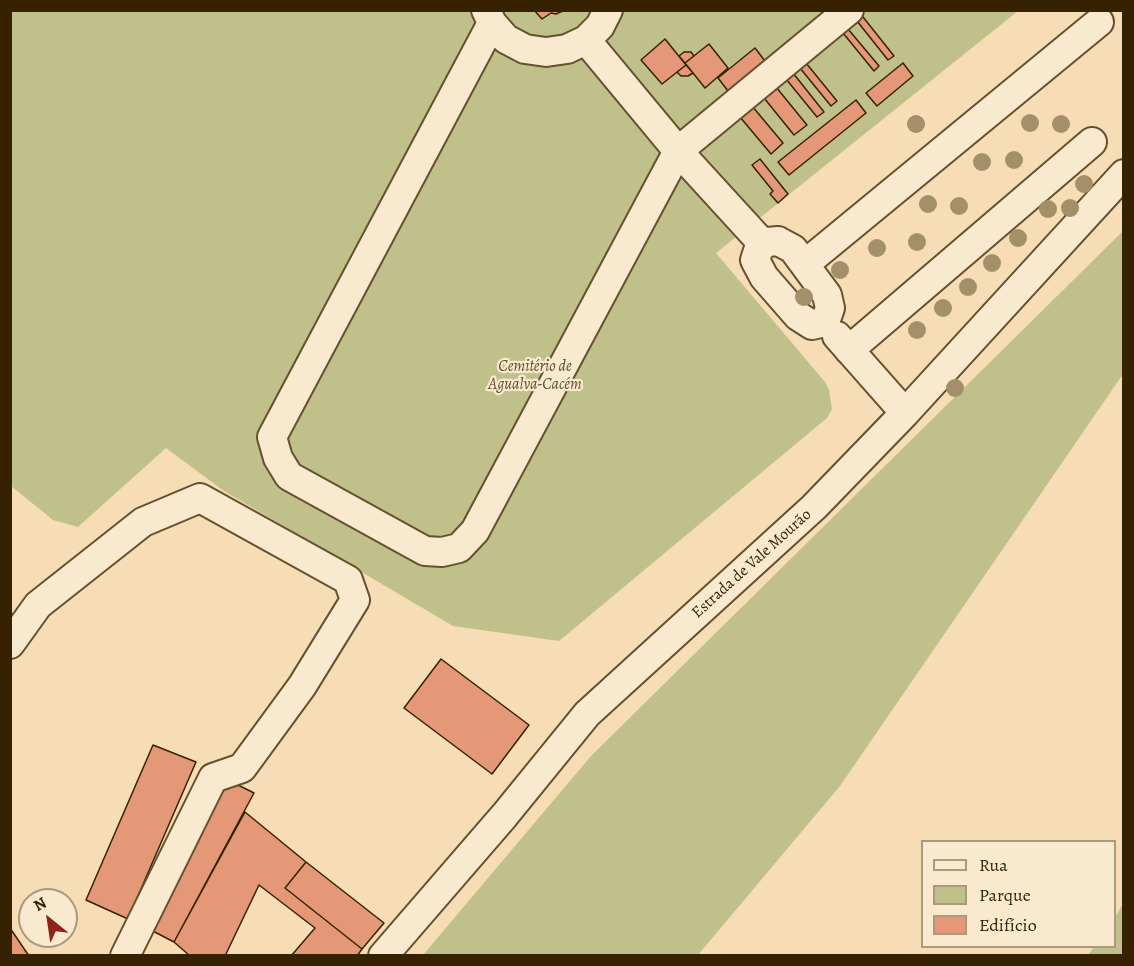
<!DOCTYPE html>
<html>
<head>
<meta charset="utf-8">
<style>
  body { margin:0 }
  #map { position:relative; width:1134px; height:966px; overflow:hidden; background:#f6ddb5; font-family:Alegreya,serif }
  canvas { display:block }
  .frame { position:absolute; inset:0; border:12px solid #362201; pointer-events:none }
  .legend { position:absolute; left:921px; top:840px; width:195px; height:108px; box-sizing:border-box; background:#f9e9cf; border:2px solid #ab997d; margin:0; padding:8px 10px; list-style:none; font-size:18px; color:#362201 }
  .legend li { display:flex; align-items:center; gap:12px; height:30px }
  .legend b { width:30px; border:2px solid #ab997d }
  .north { position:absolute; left:18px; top:888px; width:60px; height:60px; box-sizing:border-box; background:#f9e9cf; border:2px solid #ab997d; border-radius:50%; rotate:330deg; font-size:16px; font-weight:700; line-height:24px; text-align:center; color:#362201 }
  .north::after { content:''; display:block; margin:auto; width:21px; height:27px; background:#8f2418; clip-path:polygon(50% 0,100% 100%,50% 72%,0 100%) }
</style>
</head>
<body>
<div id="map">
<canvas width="1134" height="966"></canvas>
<div class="frame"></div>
<ul class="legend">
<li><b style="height:8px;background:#f9e9cf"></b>Rua</li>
<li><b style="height:16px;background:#c0c08b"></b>Parque</li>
<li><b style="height:16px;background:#e49878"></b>Edifício</li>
</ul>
<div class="north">N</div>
</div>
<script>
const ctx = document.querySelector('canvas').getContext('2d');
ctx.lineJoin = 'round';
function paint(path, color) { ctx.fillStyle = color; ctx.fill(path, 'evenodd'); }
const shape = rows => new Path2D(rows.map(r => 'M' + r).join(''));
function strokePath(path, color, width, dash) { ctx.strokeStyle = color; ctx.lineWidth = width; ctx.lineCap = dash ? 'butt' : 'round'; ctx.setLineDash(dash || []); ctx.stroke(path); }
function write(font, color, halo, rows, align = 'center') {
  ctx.font = font + ' Alegreya,serif'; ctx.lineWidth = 4.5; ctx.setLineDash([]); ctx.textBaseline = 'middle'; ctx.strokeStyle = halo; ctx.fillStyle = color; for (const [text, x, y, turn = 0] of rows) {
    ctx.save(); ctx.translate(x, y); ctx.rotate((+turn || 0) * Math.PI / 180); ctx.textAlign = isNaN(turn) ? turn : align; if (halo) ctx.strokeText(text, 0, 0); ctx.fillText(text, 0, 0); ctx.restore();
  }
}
paint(shape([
  [10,11,1018,11,716,253,825,382,829,390,832,409,827,418,559,641,453,626,224,491,166,448,78,527,53,520,11,486],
  [1123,231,1123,374,840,786,698,955,423,955,591,756],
  [1123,904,1123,955,1088,955,1094,947,1114,946,1115,917]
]), '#c0c08b');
const building = shape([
  [534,10,565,10,556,14,551,13,542,19,534,10],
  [863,17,894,56,888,60,857,21,863,17],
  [848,29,879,66,874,71,843,33,848,29],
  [665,39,686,65,662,84,641,60,665,39],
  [709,44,728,68,705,88,685,63,709,44],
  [755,48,765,61,728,91,718,78,755,48],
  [684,52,691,52,694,56,685,63,679,56,684,52],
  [806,63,837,101,831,106,800,68,806,63],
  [903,63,913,76,877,106,866,93,903,63],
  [686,65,693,73,688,76,681,76,677,72,686,65],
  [793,73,824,112,817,117,786,79,793,73],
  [776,87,807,125,794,135,764,98,776,87],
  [856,100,866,113,789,175,778,162,856,100],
  [752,106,783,143,771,154,740,117,752,106],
  [760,159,788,194,778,203,770,194,773,191,752,165,760,159],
  [441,659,529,725,492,774,404,708,441,659],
  [153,745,196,762,128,919,86,900,153,745],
  [224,778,254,793,174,942,147,928,224,778],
  [245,812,306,862,285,888,362,949,357,956,291,956,315,928,259,885,225,956,190,956,174,942,245,812],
  [306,862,384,923,362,949,285,888,306,862],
  [10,928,29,956,10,956,10,928]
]);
paint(building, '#e49878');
strokePath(building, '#362201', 1.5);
const minor = shape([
  [486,10,492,23,506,39,525,49,546,52,567,49,586,40,600,26,608,10],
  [492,23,272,437,278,458,289,476,425,551,442,552,459,548,475,531,678,151,849,10],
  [586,40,678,151,763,244],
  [778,241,793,249,827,295,830,308,825,322,812,325,798,316,764,277,755,260,759,248,767,242,778,241],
  [805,264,1099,22],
  [837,336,905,413],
  [849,350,1092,142],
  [10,644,38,605,143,522,200,498,348,580,355,600,302,686,242,768,213,778,125,956],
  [383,956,504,816,587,714,814,507,905,413,1124,174]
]);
strokePath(minor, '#66512e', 32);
strokePath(minor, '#f9e9cf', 28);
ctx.fillStyle = '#a39069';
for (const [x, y] of [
  [1030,123],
  [916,124],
  [1061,124],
  [1014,160],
  [982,162],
  [1084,184],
  [928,204],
  [959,206],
  [1070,208],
  [1048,209],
  [1018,238],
  [917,242],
  [877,248],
  [992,263],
  [840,270],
  [968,287],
  [804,297],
  [943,308],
  [917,330],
  [955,388]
]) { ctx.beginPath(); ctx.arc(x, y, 9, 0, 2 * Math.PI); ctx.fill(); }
write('italic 16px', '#5f512a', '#f9e9cf', [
  ["Cemitério de",535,367],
  ["Agualva-Cacém",535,385]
]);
write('16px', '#362201', '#f9e9cf', [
  ["Estrada de Vale Mourão",752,564,-42]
]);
</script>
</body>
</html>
